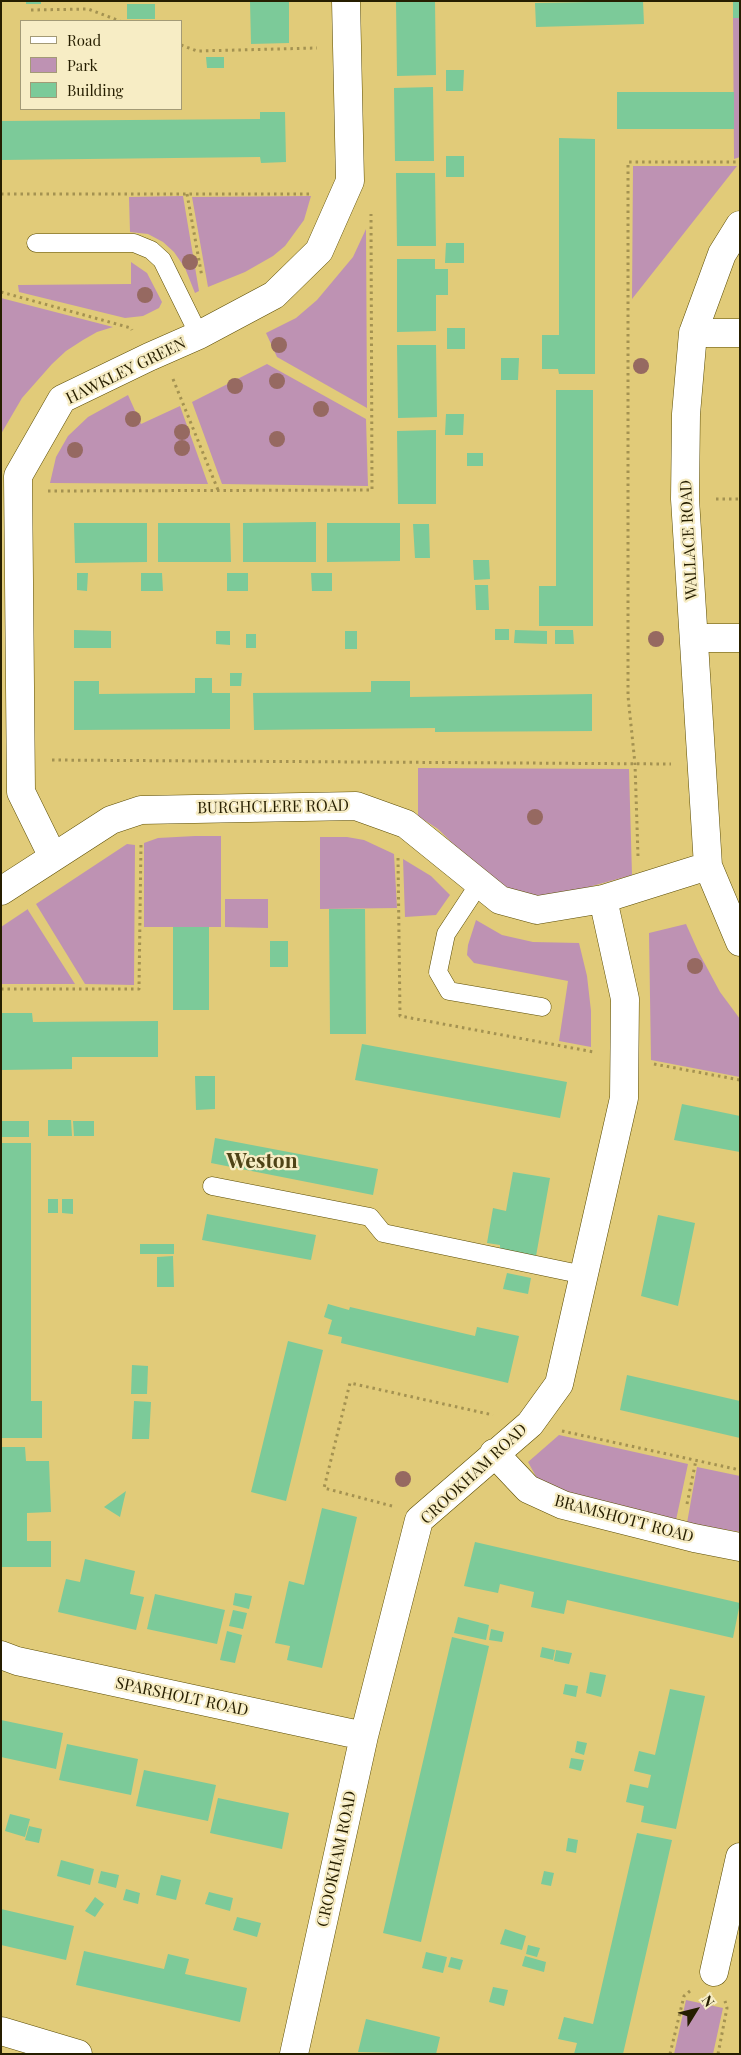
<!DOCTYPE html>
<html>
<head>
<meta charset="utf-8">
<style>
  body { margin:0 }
  #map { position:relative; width:741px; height:2055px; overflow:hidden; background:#e1cb79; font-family:"Playfair Display",serif }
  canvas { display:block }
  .frame { position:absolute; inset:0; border:2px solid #261e00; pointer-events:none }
  .legend { position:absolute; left:20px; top:20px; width:162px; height:90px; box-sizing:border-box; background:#f7edc5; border:1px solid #a39a76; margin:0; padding:6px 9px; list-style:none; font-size:15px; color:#261e00 }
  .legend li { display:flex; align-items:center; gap:10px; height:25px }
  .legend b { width:25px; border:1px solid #a39a76 }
  .north { position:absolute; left:671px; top:1985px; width:50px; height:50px; -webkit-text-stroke:4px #f7edc5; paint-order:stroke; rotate:54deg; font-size:14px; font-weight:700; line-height:20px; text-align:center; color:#261e00 }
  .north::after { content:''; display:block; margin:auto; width:18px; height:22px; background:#261e00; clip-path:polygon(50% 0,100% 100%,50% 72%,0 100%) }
</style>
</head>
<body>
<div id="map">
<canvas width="741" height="2055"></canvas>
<div class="frame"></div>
<ul class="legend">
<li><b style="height:6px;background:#fff"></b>Road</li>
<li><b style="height:14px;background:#be92b3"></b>Park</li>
<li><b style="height:14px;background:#7cca99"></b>Building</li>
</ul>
<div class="north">N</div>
</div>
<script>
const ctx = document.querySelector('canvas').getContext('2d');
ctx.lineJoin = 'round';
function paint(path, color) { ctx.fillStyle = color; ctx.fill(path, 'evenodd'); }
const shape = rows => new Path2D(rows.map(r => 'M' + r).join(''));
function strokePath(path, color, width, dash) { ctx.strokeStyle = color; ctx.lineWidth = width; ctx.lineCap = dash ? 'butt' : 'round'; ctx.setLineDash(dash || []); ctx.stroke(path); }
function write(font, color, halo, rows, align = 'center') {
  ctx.font = font + ' "Playfair Display",serif'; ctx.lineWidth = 4.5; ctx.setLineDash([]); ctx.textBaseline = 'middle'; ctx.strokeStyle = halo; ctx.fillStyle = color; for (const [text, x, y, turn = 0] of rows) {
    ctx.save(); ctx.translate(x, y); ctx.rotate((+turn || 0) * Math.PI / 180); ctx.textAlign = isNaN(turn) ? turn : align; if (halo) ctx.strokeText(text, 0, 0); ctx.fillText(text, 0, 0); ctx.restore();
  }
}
paint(shape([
  [733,18,740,18,740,157,734,159],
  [633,166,737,166,632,299],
  [183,196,199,291,195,293,185,268,174,252,163,242,148,234,130,232,129,197],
  [311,196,304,220,285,246,273,256,245,272,208,287,192,197],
  [366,229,367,408,277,357,266,333,296,318,317,300,353,257],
  [131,262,147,273,162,302,159,308,143,316,125,318,19,292,18,285,131,284],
  [1,298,113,327,97,332,83,340,66,351,52,364,22,398,1,434],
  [267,364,366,419,368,486,222,484,192,402],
  [128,395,141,424,180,406,208,484,50,483,56,457,68,436,88,417],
  [418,768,629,769,632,875,560,895,537,898,517,895,483,873,438,829,418,816],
  [195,836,221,836,221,927,144,927,144,843,158,838],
  [320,837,347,837,364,840,394,854,397,908,320,909],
  [127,844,135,845,134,985,85,984,36,904],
  [403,859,431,876,450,895,436,915,405,917],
  [225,899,268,899,268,928,225,927],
  [28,909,28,910,75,984,1,984,1,927],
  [476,920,502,935,533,942,579,943,587,976,591,1011,591,1047,559,1041,568,981,474,963,467,955,468,945],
  [686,924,698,951,720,992,740,1019,740,1077,651,1060,649,933],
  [559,1435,688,1464,676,1520,576,1495,538,1480,528,1462],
  [697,1467,740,1476,740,1532,687,1523],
  [686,2000,723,2008,713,2054,674,2054]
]), '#be92b3');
paint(shape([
  [26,1,41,1,41,4,26,4],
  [250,1,289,1,289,43,251,44],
  [643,1,644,24,536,27,535,3],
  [733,1,740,1,740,18,733,18],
  [396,2,435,2,436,75,397,76],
  [127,4,155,4,155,19,127,19],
  [206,57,224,57,224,68,207,68],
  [446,70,464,70,463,91,446,91],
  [433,87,434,161,395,161,394,88],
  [617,92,734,92,734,129,617,129],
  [260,112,285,112,286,162,261,163,260,157,1,160,1,121,260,119],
  [559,138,595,139,595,374,559,374,558,369,542,369,542,335,559,335],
  [446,156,464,156,464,177,446,177],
  [396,173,435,173,436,246,397,246],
  [446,243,464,243,464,263,445,263],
  [397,259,435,259,435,269,448,269,448,295,436,295,436,331,397,332],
  [447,328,465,328,465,349,447,349],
  [397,345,436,345,437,417,398,418],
  [501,358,519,358,518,380,501,380],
  [556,390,593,390,593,626,539,626,539,586,556,586],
  [446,414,464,414,463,435,445,435],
  [436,430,436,504,398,504,397,431],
  [467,453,483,453,483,466,467,466],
  [316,522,316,562,243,562,243,523],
  [74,523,147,523,147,562,75,563],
  [158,523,230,523,231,562,158,562],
  [327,523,400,523,400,561,327,562],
  [413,524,429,524,430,558,415,558],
  [473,560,489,560,490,579,474,580],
  [77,573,88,573,87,591,77,590],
  [141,573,162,573,163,591,141,591],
  [227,573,248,573,248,591,227,591],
  [311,573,332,573,332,591,312,591],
  [475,585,488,585,489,610,476,610],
  [495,629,509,629,509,640,495,640],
  [74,630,111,631,111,648,74,648],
  [515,630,547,631,547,644,514,643],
  [555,630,573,630,574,644,555,644],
  [216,631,230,631,230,645,216,644],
  [345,631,357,631,357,649,345,649],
  [246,634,256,634,256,648,246,648],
  [230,673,242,673,241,686,230,686],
  [195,678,212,678,212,693,230,693,230,729,74,730,74,681,99,681,99,694,191,693,195,693],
  [371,681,410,681,410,697,592,694,592,731,435,732,435,728,254,730,253,693,371,692],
  [329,909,365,909,366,1034,330,1034],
  [173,927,209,927,209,1010,173,1010],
  [270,941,288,941,288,967,270,967],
  [1,1013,32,1013,33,1022,158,1021,158,1057,72,1057,72,1069,1,1070],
  [362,1044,567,1082,560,1118,355,1080],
  [195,1076,215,1076,215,1109,196,1110],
  [682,1104,740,1116,740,1152,674,1140],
  [48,1120,71,1120,72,1136,48,1136],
  [1,1121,29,1121,29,1137,1,1137],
  [73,1121,94,1121,94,1136,74,1136],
  [215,1138,378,1169,373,1195,211,1163],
  [1,1143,31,1143,31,1401,42,1401,42,1438,1,1438],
  [513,1172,550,1178,536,1256,500,1250,500,1245,487,1243,493,1208,506,1211],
  [48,1199,58,1199,58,1213,48,1213],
  [62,1199,73,1199,73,1214,62,1213],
  [207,1214,316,1235,311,1260,202,1240],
  [658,1215,695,1223,678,1306,641,1296],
  [140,1244,174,1244,174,1254,140,1254],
  [173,1256,174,1287,157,1287,157,1257],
  [507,1273,531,1278,528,1294,503,1289],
  [328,1304,349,1310,350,1307,475,1336,477,1327,519,1336,508,1383,341,1343,342,1337,328,1334,332,1320,324,1317],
  [288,1341,323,1350,286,1501,251,1492],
  [132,1365,148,1366,147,1394,131,1394],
  [627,1375,740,1401,740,1438,620,1410],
  [134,1401,151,1402,149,1439,132,1439],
  [1,1447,25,1447,26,1461,49,1461,51,1512,27,1513,27,1541,51,1541,51,1567,1,1567],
  [126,1491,120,1517,104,1507],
  [322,1508,357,1517,322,1668,287,1660,290,1646,275,1643,289,1581,304,1585],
  [475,1542,740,1603,733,1638,567,1600,564,1614,531,1607,534,1592,500,1584,498,1593,464,1586],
  [85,1559,135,1571,130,1594,144,1597,136,1630,58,1612,66,1579,80,1582],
  [235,1593,252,1596,249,1609,233,1605],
  [155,1594,225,1610,217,1644,147,1629],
  [233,1610,247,1613,243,1629,229,1626],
  [458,1617,489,1625,486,1640,454,1633],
  [491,1629,504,1632,502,1642,489,1640],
  [227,1631,242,1635,235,1663,220,1660],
  [452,1637,489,1646,421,1942,383,1933],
  [542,1647,555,1650,553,1660,540,1657],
  [556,1650,572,1653,569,1664,554,1661],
  [590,1672,606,1675,601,1697,586,1693],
  [565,1684,578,1686,576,1697,563,1694],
  [670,1689,705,1696,676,1829,641,1822,644,1806,626,1802,630,1784,648,1788,651,1775,634,1771,639,1751,655,1755],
  [1,1720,63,1733,56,1769,1,1757],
  [577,1741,587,1743,584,1755,575,1752],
  [67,1744,138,1759,131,1795,59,1780],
  [571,1758,584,1760,581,1771,569,1768],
  [144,1770,216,1785,208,1821,136,1806],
  [218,1798,289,1813,282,1849,210,1833],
  [10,1814,30,1819,25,1837,5,1831],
  [29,1826,42,1829,39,1843,25,1840],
  [637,1833,672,1840,623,2054,574,2054,577,2043,558,2039,564,2017,593,2024],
  [568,1838,578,1840,576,1853,566,1851],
  [61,1860,94,1869,90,1885,57,1876],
  [101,1871,119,1875,116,1888,98,1883],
  [544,1871,554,1873,551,1886,541,1884],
  [161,1875,181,1880,176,1900,156,1895],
  [126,1889,140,1893,138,1904,123,1900],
  [209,1892,233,1898,230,1911,205,1904],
  [95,1897,104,1904,95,1917,85,1911],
  [1,1909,74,1926,66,1960,1,1945],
  [237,1917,261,1923,257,1937,233,1930],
  [505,1929,526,1936,522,1950,500,1944],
  [528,1945,540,1948,537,1957,526,1954],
  [84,1951,164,1969,168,1954,189,1959,185,1974,247,1988,240,2022,76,1985],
  [426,1952,447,1957,443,1973,422,1968],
  [525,1956,546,1962,544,1972,522,1966],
  [451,1957,463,1960,460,1970,448,1967],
  [493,1987,508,1990,504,2006,489,2002],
  [366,2019,440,2037,436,2054,358,2052]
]), '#7cca99');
const service = shape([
  [36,243,134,243,151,250,162,260,199,335],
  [479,884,446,934,438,972,449,991,542,1007],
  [212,1186,370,1217,383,1233,584,1275]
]);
const minor = shape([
  [740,225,722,254,693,333,686,414,685,499,708,866,740,942],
  [693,333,740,333],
  [694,638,740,638],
  [53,857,21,792,18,476,62,399,149,357,199,335,274,295,319,251,350,181,346,1],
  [1,891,111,820,141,810,356,806,406,824,500,900,537,910,603,899,708,866],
  [494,1453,528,1489,563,1505,694,1538,740,1547],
  [1,1655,17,1661,364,1736],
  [714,1972,740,1857],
  [1,2031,78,2054],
  [294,2054,364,1736,419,1520,530,1424,559,1384,624,1098,625,999,603,899]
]);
strokePath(service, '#5b4c03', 19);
strokePath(minor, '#5b4c03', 29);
strokePath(shape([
  [31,10,88,9,120,21],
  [181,45,197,51,317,48],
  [1,194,311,194],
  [187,194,202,277],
  [1,292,131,328,132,330],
  [173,379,218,490],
  [48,491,372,490,371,214],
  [716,499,740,499],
  [52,760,671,764],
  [638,856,635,764,628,696,628,162,740,162],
  [398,858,400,1016,594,1052],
  [1,989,139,989,141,843],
  [654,1064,740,1080],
  [562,1431,740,1470],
  [687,1504,696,1460],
  [392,1506,324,1488,350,1383,493,1415],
  [670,2054,684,1996,690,1991],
  [718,2054,727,2008,725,2001]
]), '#a49251', 3, [2.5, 4]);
strokePath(service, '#fff', 18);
strokePath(minor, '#fff', 28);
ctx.fillStyle = '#966961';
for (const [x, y] of [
  [190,262],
  [145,295],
  [279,345],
  [641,366],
  [277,381],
  [235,386],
  [321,409],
  [133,419],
  [182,432],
  [277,439],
  [182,448],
  [75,450],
  [656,639],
  [535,817],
  [695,966],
  [403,1479]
]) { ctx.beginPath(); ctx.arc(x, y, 8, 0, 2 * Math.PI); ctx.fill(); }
write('16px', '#261e00', '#f7edc5', [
  ["HAWKLEY GREEN",126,371,-26],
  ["WALLACE ROAD",689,540,-93],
  ["BURGHCLERE ROAD",273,807,-1],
  ["CROOKHAM ROAD",474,1474,-43],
  ["BRAMSHOTT ROAD",624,1519,15],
  ["SPARSHOLT ROAD",182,1697,12],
  ["CROOKHAM ROAD",337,1859,-78]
]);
write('bold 21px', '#4e4317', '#f7edc5', [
  ["Weston",262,1161]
]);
</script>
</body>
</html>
